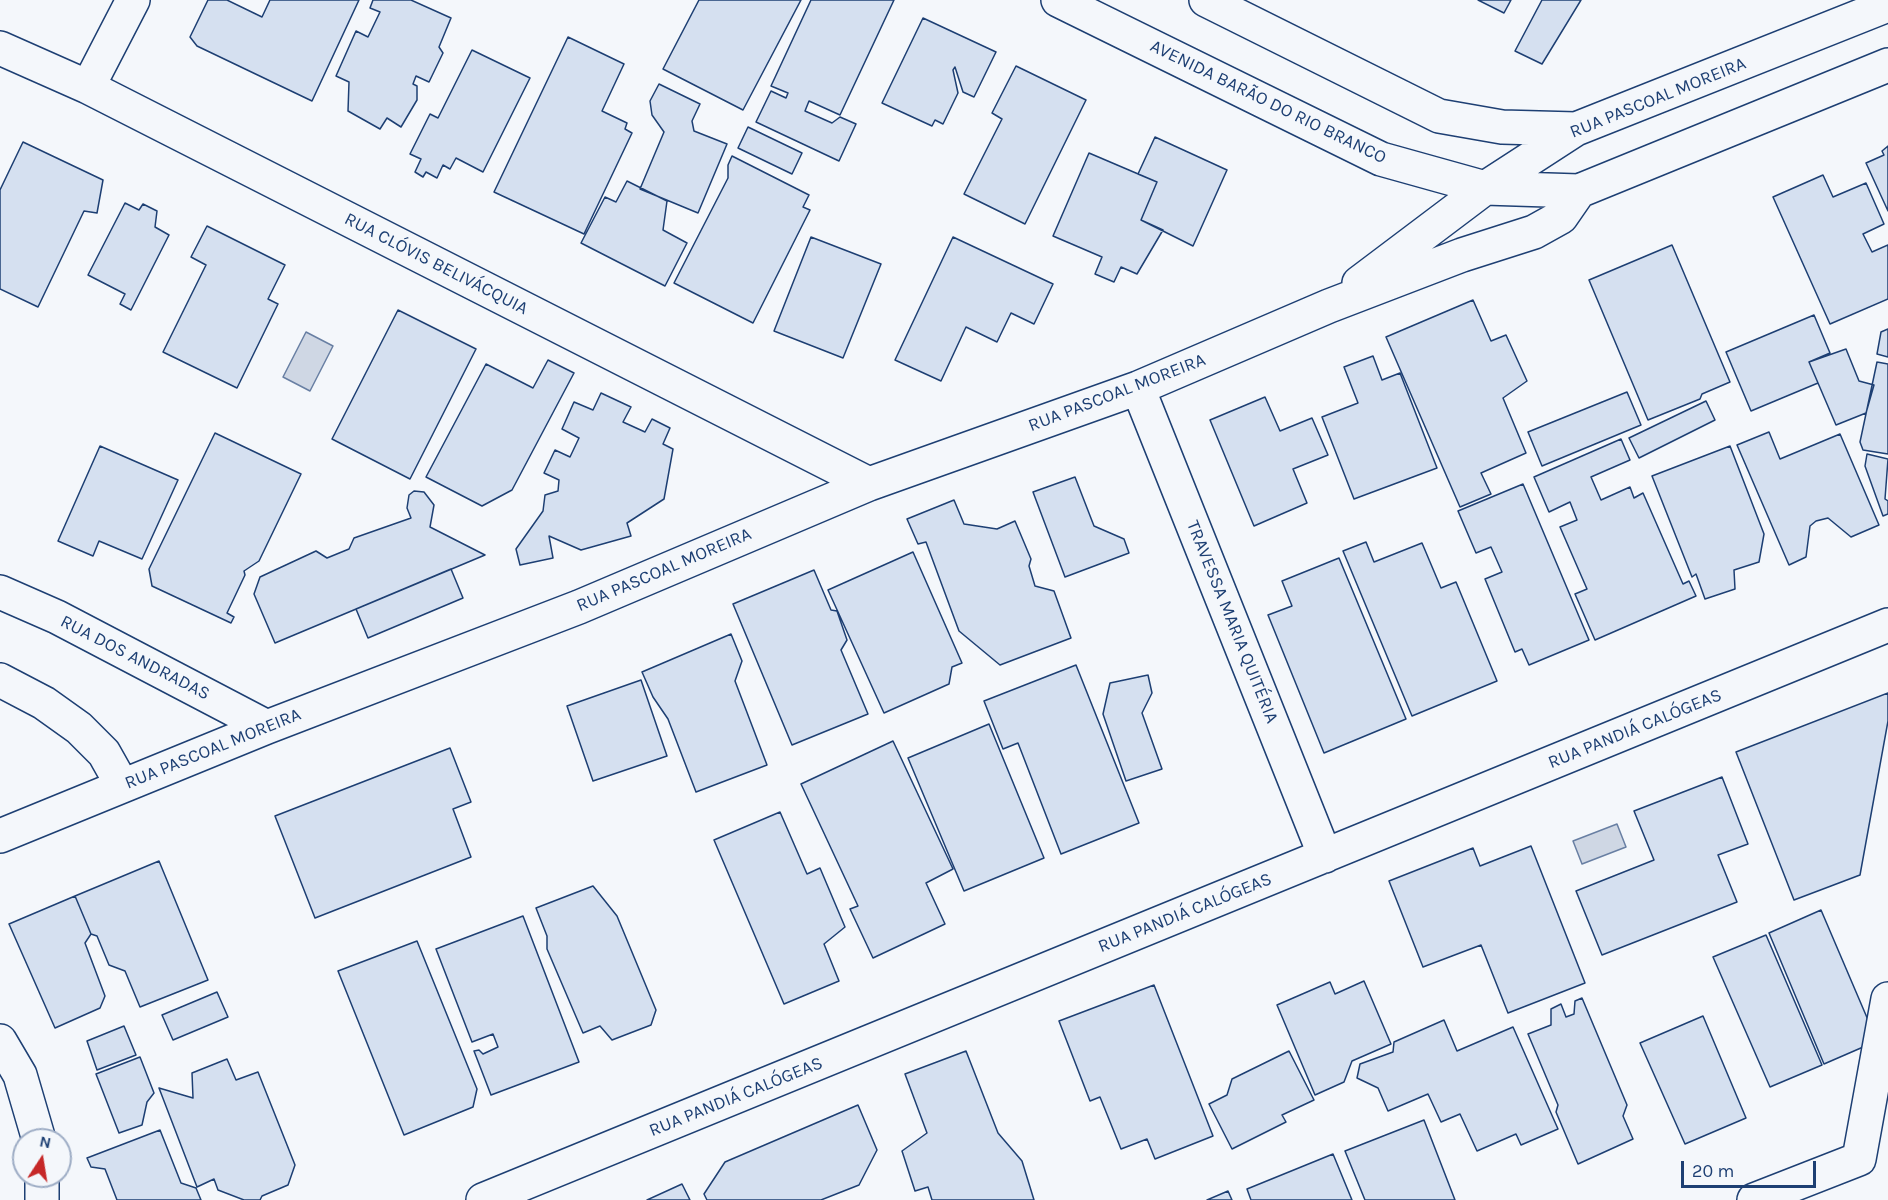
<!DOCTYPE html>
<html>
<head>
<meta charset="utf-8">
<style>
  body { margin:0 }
  #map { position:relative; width:1888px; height:1200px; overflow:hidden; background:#f4f7fb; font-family:Karla,sans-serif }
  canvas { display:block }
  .north { position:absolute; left:12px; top:1128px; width:60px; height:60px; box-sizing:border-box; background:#f4f7fb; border:2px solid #9eadc5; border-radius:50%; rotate:12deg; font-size:16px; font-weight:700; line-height:24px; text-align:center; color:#1d3f73 }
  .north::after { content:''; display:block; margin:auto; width:21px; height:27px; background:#c62828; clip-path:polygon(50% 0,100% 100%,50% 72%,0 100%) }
  .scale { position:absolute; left:1681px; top:1161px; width:135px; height:27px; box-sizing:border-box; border:3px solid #1d3f73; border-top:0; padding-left:8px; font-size:18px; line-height:21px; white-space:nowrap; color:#1d3f73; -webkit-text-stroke:4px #f4f7fb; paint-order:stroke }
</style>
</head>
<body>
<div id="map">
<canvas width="1888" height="1200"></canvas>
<div class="north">N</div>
<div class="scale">20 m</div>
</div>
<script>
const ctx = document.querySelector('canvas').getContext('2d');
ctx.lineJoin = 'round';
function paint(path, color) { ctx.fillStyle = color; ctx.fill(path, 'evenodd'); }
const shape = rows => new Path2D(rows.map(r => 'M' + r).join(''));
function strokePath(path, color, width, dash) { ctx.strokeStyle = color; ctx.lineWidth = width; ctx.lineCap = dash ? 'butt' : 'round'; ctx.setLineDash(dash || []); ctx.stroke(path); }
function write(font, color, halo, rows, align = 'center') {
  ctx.font = font + ' Karla,sans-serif'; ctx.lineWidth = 4.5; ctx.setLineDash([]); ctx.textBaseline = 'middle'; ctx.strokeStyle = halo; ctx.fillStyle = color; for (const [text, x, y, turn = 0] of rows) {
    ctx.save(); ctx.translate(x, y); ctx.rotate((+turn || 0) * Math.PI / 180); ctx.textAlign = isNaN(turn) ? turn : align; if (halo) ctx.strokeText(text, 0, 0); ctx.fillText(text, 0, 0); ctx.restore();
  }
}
const water = shape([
  [306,332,333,346,310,391,283,377,306,332],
  [1617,824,1626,847,1582,864,1573,841,1617,824]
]);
paint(water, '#cfd7e4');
strokePath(water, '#687fa3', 1.5);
const building = shape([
  [208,0,227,0,262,17,270,0,359,0,312,101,197,46,190,37,208,0],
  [373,0,411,0,451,18,439,47,443,53,429,82,416,76,413,84,417,86,417,100,401,127,387,118,380,129,348,111,349,82,336,76,356,31,368,37,380,12,370,8,373,0],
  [699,0,801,0,743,110,663,69,699,0],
  [811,0,894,0,840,115,809,101,805,111,832,123,840,117,856,124,839,161,756,122,771,91,786,98,788,93,771,86,811,0],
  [1478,0,1511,0,1504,13,1478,0],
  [1542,0,1581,0,1542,64,1515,51,1542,0],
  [923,18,996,52,974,97,963,92,955,67,953,70,958,93,943,124,935,120,932,126,882,103,923,18],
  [568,37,624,64,602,111,627,123,625,129,632,133,584,234,494,192,568,37],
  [472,50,530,78,483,172,456,158,450,169,443,165,437,178,426,172,423,177,415,172,421,159,410,154,430,114,438,118,472,50],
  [1016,66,1086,100,1025,224,964,194,1002,119,992,113,1016,66],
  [659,84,700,104,692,121,694,131,727,144,698,213,640,189,664,132,652,115,650,101,659,84],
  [748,127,802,153,792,174,738,148,748,127],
  [1155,137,1227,170,1193,246,1141,220,1157,182,1138,174,1155,137],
  [23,142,103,180,97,213,84,211,38,307,0,289,0,190,23,142],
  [1888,146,1888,211,1866,163,1884,155,1882,151,1888,146],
  [1089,153,1157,182,1141,220,1163,230,1137,274,1121,267,1114,282,1095,274,1102,257,1053,236,1089,153],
  [732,156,809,195,803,207,810,210,753,323,674,283,728,178,728,165,732,156],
  [1823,175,1833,197,1866,183,1884,224,1863,234,1872,252,1888,245,1888,299,1830,324,1773,197,1823,175],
  [627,181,667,201,663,230,687,243,665,286,581,243,605,197,616,202,627,181],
  [125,203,139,210,143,204,157,211,155,227,169,235,131,310,120,304,125,294,88,275,125,203],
  [207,226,285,265,268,299,278,304,237,388,163,352,206,265,191,257,207,226],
  [811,237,881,264,843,358,774,331,811,237],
  [953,237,1053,284,1034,324,1011,313,997,342,966,327,941,381,895,360,953,237],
  [1672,245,1730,382,1702,394,1700,399,1648,420,1589,280,1672,245],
  [1473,300,1491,341,1506,335,1527,381,1503,398,1526,453,1481,473,1491,494,1460,507,1386,337,1473,300],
  [398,310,476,349,410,479,332,439,398,310],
  [1814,315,1830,353,1809,362,1818,383,1751,411,1726,352,1814,315],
  [1888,329,1888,357,1877,354,1881,332,1888,329],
  [1846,349,1859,381,1874,385,1866,413,1836,425,1809,362,1846,349],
  [1373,356,1382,380,1400,373,1437,468,1354,499,1322,417,1358,403,1344,367,1373,356],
  [548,360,574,373,512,490,482,506,426,477,486,364,533,388,548,360],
  [1877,362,1888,364,1888,454,1863,450,1860,442,1877,362],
  [1627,392,1641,425,1542,466,1528,432,1627,392],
  [601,393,631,407,623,422,645,432,652,419,670,428,663,444,673,449,664,499,627,523,631,536,581,550,549,536,553,558,520,565,516,549,543,511,545,495,558,491,559,480,544,473,555,450,570,457,579,438,562,429,574,402,593,410,601,393],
  [1265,397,1280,431,1312,418,1328,455,1293,469,1307,503,1254,526,1210,420,1265,397],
  [1706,401,1715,420,1639,458,1629,438,1706,401],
  [1769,432,1780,459,1840,434,1879,525,1851,537,1828,518,1816,521,1810,526,1806,557,1789,565,1737,445,1769,432],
  [215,433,301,474,259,561,244,571,245,575,227,613,234,617,231,623,152,586,149,569,215,433],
  [1621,439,1630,460,1591,477,1601,500,1630,487,1634,498,1643,493,1683,584,1689,581,1696,596,1595,640,1575,594,1587,589,1560,527,1577,520,1570,502,1549,512,1534,477,1621,439],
  [100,446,178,480,142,559,99,541,93,556,58,541,100,446],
  [1730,446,1764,534,1759,562,1734,570,1735,589,1705,599,1696,574,1692,577,1652,476,1730,446],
  [1867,454,1888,459,1885,499,1888,501,1888,514,1883,516,1865,466,1867,454],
  [1075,477,1094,526,1124,539,1129,553,1065,577,1033,492,1075,477],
  [1523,484,1589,640,1529,665,1522,649,1515,652,1485,579,1502,572,1491,547,1476,553,1458,511,1523,484],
  [414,491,424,492,434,505,430,527,485,555,275,643,254,594,260,577,316,551,327,558,349,549,354,538,411,518,407,508,409,495,414,491],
  [954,500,964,524,997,529,1015,521,1031,559,1029,566,1035,586,1054,591,1071,638,1000,665,959,631,926,542,918,544,907,519,954,500],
  [1366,542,1374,562,1422,543,1441,588,1456,582,1497,681,1412,716,1343,551,1366,542],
  [913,552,962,663,952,667,949,684,884,713,828,590,913,552],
  [1339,558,1406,719,1324,753,1268,615,1292,606,1282,581,1339,558],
  [451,569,463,598,368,638,356,609,451,569],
  [814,570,831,610,837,611,847,640,841,650,868,714,792,745,733,604,814,570],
  [731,634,742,661,735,681,767,765,696,792,668,719,653,697,642,672,731,634],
  [1076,665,1139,823,1061,854,1018,743,1003,749,984,701,1076,665],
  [1148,675,1152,693,1142,713,1162,769,1126,781,1103,714,1110,683,1148,675],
  [641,680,667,756,593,781,567,706,641,680],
  [1888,693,1888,721,1860,875,1794,900,1736,752,1888,693],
  [989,724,1044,858,964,891,908,758,989,724],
  [893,741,953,869,926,883,945,924,873,958,850,909,858,906,801,784,893,741],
  [450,748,471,802,453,809,471,857,315,918,275,816,450,748],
  [1722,777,1748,844,1718,855,1737,902,1602,955,1576,891,1654,860,1634,811,1722,777],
  [780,812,807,874,820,868,845,927,824,944,839,981,784,1004,714,840,780,812],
  [1531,846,1585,983,1508,1013,1481,945,1423,967,1389,881,1473,848,1480,866,1531,846],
  [159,861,208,980,140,1007,125,971,109,965,97,936,91,934,75,896,159,861],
  [593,886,617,916,656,1010,651,1025,612,1040,600,1026,583,1033,547,949,547,936,536,908,593,886],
  [75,896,91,934,85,943,105,996,100,1008,55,1028,9,924,75,896],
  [1821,910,1877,1041,1824,1064,1769,933,1821,910],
  [523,916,579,1062,491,1095,474,1051,479,1050,483,1054,498,1047,493,1034,472,1042,436,949,523,916],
  [1766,935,1822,1065,1770,1087,1713,957,1766,935],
  [417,941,477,1089,473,1107,404,1135,338,971,417,941],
  [1364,981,1391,1044,1352,1061,1344,1082,1315,1095,1277,1005,1330,982,1335,994,1364,981],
  [1154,985,1213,1136,1155,1159,1147,1139,1121,1149,1100,1097,1090,1101,1059,1021,1154,985],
  [217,992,228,1017,173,1040,162,1015,217,992],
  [1582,998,1627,1105,1623,1116,1633,1139,1578,1164,1556,1112,1558,1105,1528,1034,1551,1025,1551,1009,1561,1004,1566,1017,1574,1014,1575,1001,1582,998],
  [1703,1016,1746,1118,1685,1144,1640,1043,1703,1016],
  [1444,1020,1457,1051,1513,1027,1558,1129,1521,1145,1516,1134,1477,1151,1460,1114,1441,1122,1428,1094,1388,1111,1378,1088,1357,1078,1360,1064,1393,1052,1394,1042,1444,1020],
  [124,1026,136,1055,97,1070,87,1041,124,1026],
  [966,1051,998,1133,1022,1161,1034,1200,932,1200,928,1187,915,1191,902,1151,927,1133,905,1074,966,1051],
  [1289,1051,1314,1100,1282,1115,1286,1122,1232,1149,1209,1104,1227,1095,1232,1079,1289,1051],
  [140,1057,154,1093,147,1102,142,1125,119,1133,96,1074,140,1057],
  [227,1059,236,1080,258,1072,295,1165,288,1185,262,1196,260,1200,244,1200,218,1190,214,1179,197,1187,159,1088,193,1098,192,1073,227,1059],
  [858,1105,877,1150,859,1185,821,1200,707,1200,704,1194,725,1162,858,1105],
  [1424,1120,1455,1200,1365,1200,1345,1151,1424,1120],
  [160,1130,181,1183,196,1188,201,1200,117,1200,105,1169,91,1167,87,1158,160,1130],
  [1333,1154,1352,1200,1251,1200,1247,1189,1333,1154],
  [682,1184,690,1200,647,1200,682,1184],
  [1228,1191,1232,1200,1207,1200,1228,1191]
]);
paint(building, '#d5e0f0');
strokePath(building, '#1d3f73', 1.5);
const street = shape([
  [1058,0,1381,159,1485,188,1579,191],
  [1206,0,1439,116,1502,127,1576,129],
  [0,48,88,87,869,484],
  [88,87,133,0],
  [1359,283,1485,188,1576,129,1888,5],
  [1138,388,1325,856],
  [0,592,57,617,267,727],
  [0,680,44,703,79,728,104,753,122,785],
  [0,836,267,727,579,607,869,484,1138,388,1329,306,1462,255,1534,232,1561,217,1579,191,1888,65],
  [0,1041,20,1075,39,1140],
  [42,1200,42,1176],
  [483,1200,1888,625],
  [1754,1200,1859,1159,1888,999]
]);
strokePath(street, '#1d3f73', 36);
strokePath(street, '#f4f7fb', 33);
write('18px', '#1d3f73', '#f4f7fb', [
  ["RUA PASCOAL MOREIRA",1658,98,-22],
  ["AVENIDA BARÃO DO RIO BRANCO",1268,102,26],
  ["RUA CLÓVIS BELIVÁCQUIA",436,264,27],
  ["RUA PASCOAL MOREIRA",1117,393,-21],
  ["RUA PASCOAL MOREIRA",664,570,-23],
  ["TRAVESSA MARIA QUITÉRIA",1232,622,68],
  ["RUA DOS ANDRADAS",135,658,27],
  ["RUA PANDIÁ CALÓGEAS",1635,729,-22],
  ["RUA PASCOAL MOREIRA",213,749,-22],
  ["RUA PANDIÁ CALÓGEAS",1185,913,-22],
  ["RUA PANDIÁ CALÓGEAS",736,1097,-22]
]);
</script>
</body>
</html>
